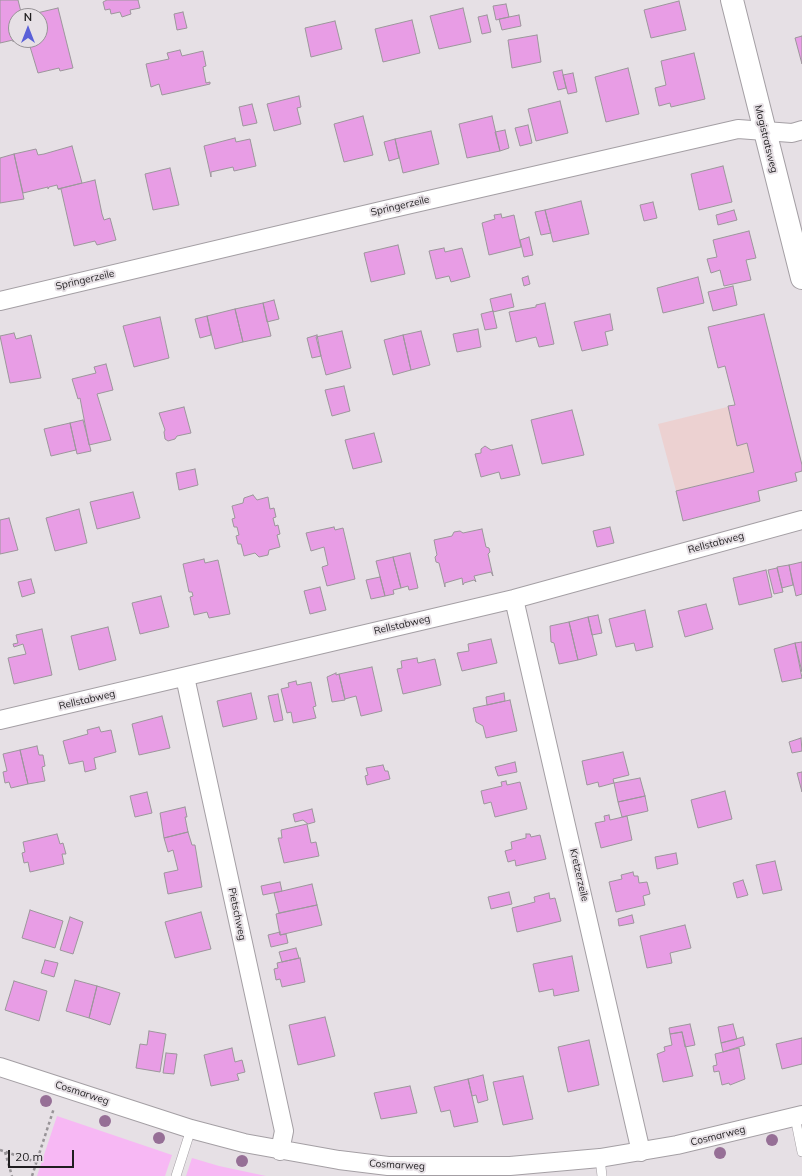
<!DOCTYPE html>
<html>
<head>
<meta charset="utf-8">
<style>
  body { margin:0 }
  #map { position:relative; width:802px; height:1176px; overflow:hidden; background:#e6e0e5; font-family:Mulish,sans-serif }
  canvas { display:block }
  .north { position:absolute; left:8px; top:8px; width:40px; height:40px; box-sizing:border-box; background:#e6e0e5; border:1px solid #979296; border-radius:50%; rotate:0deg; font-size:11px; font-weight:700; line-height:16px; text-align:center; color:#201e20 }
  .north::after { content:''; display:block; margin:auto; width:14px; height:18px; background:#5a60d8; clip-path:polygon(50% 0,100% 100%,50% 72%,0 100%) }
  .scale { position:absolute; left:8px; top:1150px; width:66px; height:18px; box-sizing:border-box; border:2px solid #201e20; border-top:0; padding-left:5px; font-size:12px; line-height:14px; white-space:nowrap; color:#201e20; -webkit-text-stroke:3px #e6e0e5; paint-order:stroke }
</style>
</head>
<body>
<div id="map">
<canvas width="802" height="1176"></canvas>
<div class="north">N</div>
<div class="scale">20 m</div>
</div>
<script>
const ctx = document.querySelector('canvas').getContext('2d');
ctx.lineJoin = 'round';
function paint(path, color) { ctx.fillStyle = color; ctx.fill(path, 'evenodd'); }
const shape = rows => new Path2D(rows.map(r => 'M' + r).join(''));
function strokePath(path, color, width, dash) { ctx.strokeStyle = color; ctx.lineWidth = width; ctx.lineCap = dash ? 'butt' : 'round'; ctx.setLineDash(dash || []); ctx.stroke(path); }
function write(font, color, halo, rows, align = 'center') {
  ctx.font = font + ' Mulish,sans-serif'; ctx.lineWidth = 4; ctx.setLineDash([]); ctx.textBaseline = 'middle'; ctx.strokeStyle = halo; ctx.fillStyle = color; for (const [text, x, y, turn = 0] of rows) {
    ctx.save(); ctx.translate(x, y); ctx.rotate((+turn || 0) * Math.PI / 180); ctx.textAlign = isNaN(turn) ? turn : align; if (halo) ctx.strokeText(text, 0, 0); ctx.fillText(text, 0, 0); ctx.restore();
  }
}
paint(shape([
  [784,393,802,465,802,471,795,473,797,481,758,491,753,472,676,491,658,424]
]), '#ecd1d1');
paint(shape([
  [57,1116,172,1155,165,1176,37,1176],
  [192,1158,219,1166,266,1176,186,1176]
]), '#f7b8f4');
const building = shape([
  [0,0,18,0,22,16,16,16,16,39,13,42,13,40,0,43,0,0],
  [138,0,140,8,130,10,131,14,122,17,120,12,111,14,110,9,105,10,103,2,107,0,138,0],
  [679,1,686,30,651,38,644,10,679,1],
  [506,4,509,17,496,20,493,6,506,4],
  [58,8,73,68,60,71,59,68,38,73,28,40,40,40,40,16,24,16,58,8],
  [463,8,471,42,439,49,430,16,463,8],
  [183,12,187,28,177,30,174,14,183,12],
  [487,15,491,32,482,34,478,17,487,15],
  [519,15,521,26,502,30,499,19,519,15],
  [412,20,420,53,383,62,375,29,412,20],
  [335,21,342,49,311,57,305,28,335,21],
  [537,35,541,62,512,68,508,40,537,35],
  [802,36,802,64,795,38,802,36],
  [180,50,182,56,203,51,206,66,203,67,206,83,210,82,210,84,162,95,159,84,151,87,146,64,169,59,167,53,180,50],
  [694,53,705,99,671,107,670,103,659,106,655,88,666,85,661,61,694,53],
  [628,68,639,114,606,122,595,77,628,68],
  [562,70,566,88,558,90,553,72,562,70],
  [573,73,577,92,568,94,563,75,573,73],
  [299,96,301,107,297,108,301,124,274,131,267,104,299,96],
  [560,101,568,133,536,141,528,109,560,101],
  [252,104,257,123,243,126,239,107,252,104],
  [363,116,373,155,344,162,334,124,363,116],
  [492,116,500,151,467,158,459,124,492,116],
  [528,125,532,143,520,146,515,128,528,125],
  [505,130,509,148,500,151,495,132,505,130],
  [431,131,439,164,403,173,395,139,431,131],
  [235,138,236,142,250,139,256,166,234,171,233,167,211,172,211,177,204,146,235,138],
  [395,139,399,158,389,161,384,142,395,139],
  [72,146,82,183,58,189,57,185,49,187,48,189,48,187,23,193,14,154,36,149,38,155,44,154,72,146],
  [14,154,24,199,0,203,0,158,14,154],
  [723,166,732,202,699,210,691,174,723,166],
  [170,168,179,205,153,210,145,174,170,168],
  [95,180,102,214,104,220,110,218,116,240,97,245,95,241,74,246,61,189,58,189,95,180],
  [581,201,589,234,553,242,545,210,581,201],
  [653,202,657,218,644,221,640,205,653,202],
  [545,210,551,233,541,235,535,212,545,210],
  [734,210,737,220,718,225,716,215,734,210],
  [501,214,502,218,514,215,521,247,489,255,482,223,495,219,494,215,501,214],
  [749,231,756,258,746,260,751,280,724,286,720,270,711,273,707,259,717,257,713,240,749,231],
  [529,237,533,255,524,257,520,240,529,237],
  [398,245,405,274,371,282,364,253,398,245],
  [444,248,445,252,462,248,470,277,451,282,449,276,436,279,429,251,444,248],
  [528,276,530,284,524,286,522,278,528,276],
  [698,277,704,303,663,313,657,288,698,277],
  [733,286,737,305,713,311,708,292,733,286],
  [511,294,514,307,493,312,490,299,511,294],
  [274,300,279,319,267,322,263,303,274,300],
  [263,303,271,336,243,342,235,309,263,303],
  [545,303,554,344,539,347,536,337,516,342,509,312,536,307,536,305,545,303],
  [235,309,243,342,215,349,207,316,235,309],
  [493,311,497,328,485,330,481,314,493,311],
  [610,314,613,330,605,332,608,345,582,351,574,322,610,314],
  [764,314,802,465,802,471,795,473,797,481,758,491,760,501,683,521,676,491,754,472,747,443,737,446,728,406,735,405,725,366,718,368,708,327,764,314],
  [207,316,211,335,200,338,195,319,207,316],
  [160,317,169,358,134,367,123,326,160,317],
  [478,329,481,347,457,352,453,334,478,329],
  [342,331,351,368,326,375,316,337,342,331],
  [421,331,430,365,411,370,403,335,421,331],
  [14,333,16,339,31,335,41,378,10,383,0,336,14,333],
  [317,335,321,356,312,358,307,338,317,335],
  [403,335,411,370,393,375,384,340,403,335],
  [106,364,113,390,97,394,111,440,89,445,80,398,78,399,72,379,96,373,94,367,106,364],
  [344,386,350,411,332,416,325,390,344,386],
  [184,407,191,433,177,436,175,439,168,441,165,439,164,432,165,430,159,413,184,407],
  [572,410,584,455,542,464,531,420,572,410],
  [83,420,91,451,77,454,70,423,83,420],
  [70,423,76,450,51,456,44,429,70,423],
  [374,433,382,462,353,469,345,440,374,433],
  [512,445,520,475,501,479,499,472,481,477,475,454,481,453,481,449,485,446,491,450,512,445],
  [195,469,198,485,179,490,176,473,195,469],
  [133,492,140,518,97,529,90,502,133,492],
  [253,495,257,500,268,497,270,509,274,508,276,517,273,518,275,526,278,525,280,534,277,535,280,547,269,550,268,555,259,557,255,553,244,556,241,544,238,544,236,536,239,535,237,527,234,527,232,519,235,518,232,506,243,503,244,498,253,495],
  [79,509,87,543,55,551,46,518,79,509],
  [9,518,18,550,0,554,0,520,9,518],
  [334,527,335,530,343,528,355,579,327,586,322,567,328,565,324,547,311,551,306,533,334,527],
  [610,527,614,543,597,547,593,531,610,527],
  [482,529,486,547,489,548,490,552,488,554,493,576,491,572,474,576,476,582,474,580,464,583,463,585,462,578,445,583,445,587,439,563,436,562,435,557,437,555,434,540,452,536,454,532,460,531,463,533,482,529],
  [410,553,418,588,409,590,408,586,401,588,393,557,410,553],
  [393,557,401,588,393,590,394,594,385,596,376,561,393,557],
  [204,559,205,563,218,560,230,614,209,618,207,612,194,615,190,597,193,596,192,592,189,592,183,564,204,559],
  [802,562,802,594,796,596,789,565,802,562],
  [789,565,793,585,782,588,777,567,789,565],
  [777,568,783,592,774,594,768,570,777,568],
  [766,570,772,597,739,605,733,578,766,570],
  [380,577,385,596,371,599,366,580,380,577],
  [31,579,35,593,22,597,18,582,31,579],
  [320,587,326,610,310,614,304,591,320,587],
  [161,596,169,627,140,634,132,603,161,596],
  [706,604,713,629,685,637,678,611,706,604],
  [645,610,653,647,636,651,634,643,616,647,609,619,645,610],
  [598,615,602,633,592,635,588,617,598,615],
  [588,617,597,655,578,660,569,622,588,617],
  [569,622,578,660,559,664,554,643,551,642,550,626,569,622],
  [108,627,116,660,79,670,71,636,108,627],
  [42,629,52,675,14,684,8,658,26,654,23,644,14,647,13,644,18,643,16,635,42,629],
  [491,639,497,663,462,671,457,653,469,651,468,644,491,639],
  [802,642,802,672,795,643,802,642],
  [795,643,802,678,782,682,774,649,795,643],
  [417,658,418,663,435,659,441,685,403,694,397,669,402,668,401,661,417,658],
  [372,667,382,711,361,716,356,696,345,699,339,674,372,667],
  [336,673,336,675,339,674,345,700,332,702,327,677,336,673],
  [296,681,297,685,311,682,316,706,313,707,316,718,293,723,291,712,287,713,281,689,289,687,288,683,296,681],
  [251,693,257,719,223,727,217,701,251,693],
  [504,693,505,701,487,705,486,697,504,693],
  [278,694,283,720,274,722,268,696,278,694],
  [510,700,517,731,486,738,483,726,476,722,473,708,510,700],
  [162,716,170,748,139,755,132,724,162,716],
  [99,727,101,732,111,730,116,752,94,758,96,769,85,772,83,761,69,764,63,741,88,734,87,730,99,727],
  [801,738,802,751,792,753,789,742,801,738],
  [37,746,39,755,43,755,45,766,42,767,45,781,28,784,20,750,37,746],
  [20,750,28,784,11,788,9,782,5,783,3,772,7,771,3,754,20,750],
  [623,752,629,775,613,779,614,783,599,787,598,782,587,785,582,761,623,752],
  [515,762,517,772,498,776,495,767,515,762],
  [383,765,385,771,388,771,390,779,367,785,365,776,368,775,366,768,383,765],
  [802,772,802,792,797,773,802,772],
  [640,778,645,796,618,802,614,783,640,778],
  [506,781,507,785,520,782,527,809,495,817,491,802,484,804,481,791,502,786,501,782,506,781],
  [725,791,732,819,698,828,691,800,725,791],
  [147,792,152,813,135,817,130,796,147,792],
  [645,796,648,811,622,817,618,802,645,796],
  [185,807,187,817,185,817,188,832,164,838,160,813,185,807],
  [312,809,315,822,308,824,303,820,295,822,293,814,312,809],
  [609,815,610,820,627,816,632,840,601,848,595,823,605,821,604,816,609,815],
  [307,824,311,843,316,842,319,856,284,863,278,838,282,838,281,830,307,824],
  [188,832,192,845,195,845,202,887,168,894,164,873,178,870,173,850,168,852,164,838,188,832],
  [57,834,60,844,63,843,66,854,62,854,64,864,30,872,28,862,24,863,22,853,25,852,23,842,57,834],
  [526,834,530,834,531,837,540,835,546,859,516,866,515,860,508,862,505,851,512,849,511,842,526,838,526,834],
  [676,853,678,864,657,869,655,857,676,853],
  [775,861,782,890,763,894,756,865,775,861],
  [633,872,634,876,638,876,639,883,647,882,650,894,643,896,645,905,616,912,609,882,622,879,621,875,633,872],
  [743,880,748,895,737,898,733,883,743,880],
  [280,882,282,891,263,895,261,886,280,882],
  [312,884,317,905,279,913,274,893,312,884],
  [509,892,512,904,491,909,488,897,509,892],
  [549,893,550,899,555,898,561,921,517,932,512,908,535,902,534,897,549,893],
  [317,905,322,925,280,935,276,914,317,905],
  [30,910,63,921,55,948,22,938,30,910],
  [201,912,211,949,175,958,165,922,201,912],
  [632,915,634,923,619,926,618,919,632,915],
  [70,917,83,922,73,954,60,950,70,917],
  [685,925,691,948,670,953,672,963,647,968,640,936,685,925],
  [280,932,280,935,286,934,288,943,271,947,268,935,280,932],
  [296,948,299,958,282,962,279,952,296,948],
  [572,956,579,991,554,996,553,989,539,992,533,964,572,956],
  [300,958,305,982,282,987,280,979,276,980,274,969,278,968,277,963,300,958],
  [45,960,58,963,54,977,41,973,45,960],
  [75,980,97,986,89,1018,66,1011,75,980],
  [14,981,47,991,39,1021,5,1010,14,981],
  [97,986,120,993,110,1025,89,1018,97,986],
  [325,1017,335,1056,298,1065,289,1025,325,1017],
  [690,1024,695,1045,685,1047,682,1032,670,1034,669,1028,690,1024],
  [733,1024,737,1039,721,1043,718,1027,733,1024],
  [149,1031,166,1034,160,1072,136,1068,140,1044,147,1045,149,1031],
  [682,1032,693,1076,663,1082,657,1054,665,1051,664,1047,672,1045,670,1034,682,1032],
  [743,1037,745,1045,723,1052,721,1043,743,1037],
  [802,1038,802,1064,782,1069,776,1044,802,1038],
  [589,1040,599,1085,568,1092,558,1047,589,1040],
  [232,1048,235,1062,242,1060,245,1072,237,1074,239,1080,211,1086,204,1055,232,1048],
  [739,1048,745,1079,730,1085,729,1083,722,1085,719,1071,714,1072,713,1066,717,1065,715,1054,739,1048],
  [166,1053,177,1054,174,1074,163,1073,166,1053],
  [483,1075,488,1100,478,1103,476,1095,472,1096,468,1079,483,1075],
  [523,1076,533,1119,503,1125,493,1082,523,1076],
  [468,1079,478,1122,454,1127,450,1110,441,1112,434,1087,468,1079],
  [410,1086,417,1113,381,1119,374,1093,410,1086]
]);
paint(building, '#e89de5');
strokePath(building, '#9c969b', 1);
const service = shape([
  [795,1117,802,1152],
  [600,1158,602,1176],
  [176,1176,191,1129]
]);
const minor = shape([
  [0,301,385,210,738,129,792,133,802,130],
  [514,599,641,1152],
  [185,677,284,1131,280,1151],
  [0,720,514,599,802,520],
  [0,1067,191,1129,244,1143,339,1160,388,1166,510,1166,600,1158,677,1145,802,1115]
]);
const tertiary = shape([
  [732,0,802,278]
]);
strokePath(service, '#a49fa4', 10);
strokePath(minor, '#a49fa4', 20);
strokePath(tertiary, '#a49fa4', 24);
strokePath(shape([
  [0,1150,36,1162],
  [5,1152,12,1176],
  [32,1176,54,1108]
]), '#989498', 2.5, [3, 3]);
strokePath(service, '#fff', 9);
strokePath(minor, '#fff', 18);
strokePath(tertiary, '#fff', 22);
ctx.fillStyle = '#966f96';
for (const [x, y] of [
  [46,1101],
  [105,1121],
  [159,1138],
  [772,1140],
  [720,1153],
  [242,1161]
]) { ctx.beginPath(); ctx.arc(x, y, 6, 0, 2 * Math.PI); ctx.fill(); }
write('10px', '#201e20', '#e6e0e5', [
  ["Magistratsweg",766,139,76],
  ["Springerzeile",400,206,-13],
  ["Springerzeile",85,280,-13],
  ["Rellstabweg",716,543,-15],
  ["Rellstabweg",402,625,-13],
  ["Rellstabweg",87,700,-13],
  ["Kretzerzeile",579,875,77],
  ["Pietschweg",237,914,78],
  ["Cosmarweg",82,1093,18],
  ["Cosmarweg",718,1136,-14],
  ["Cosmarweg",397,1165,3]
]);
</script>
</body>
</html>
